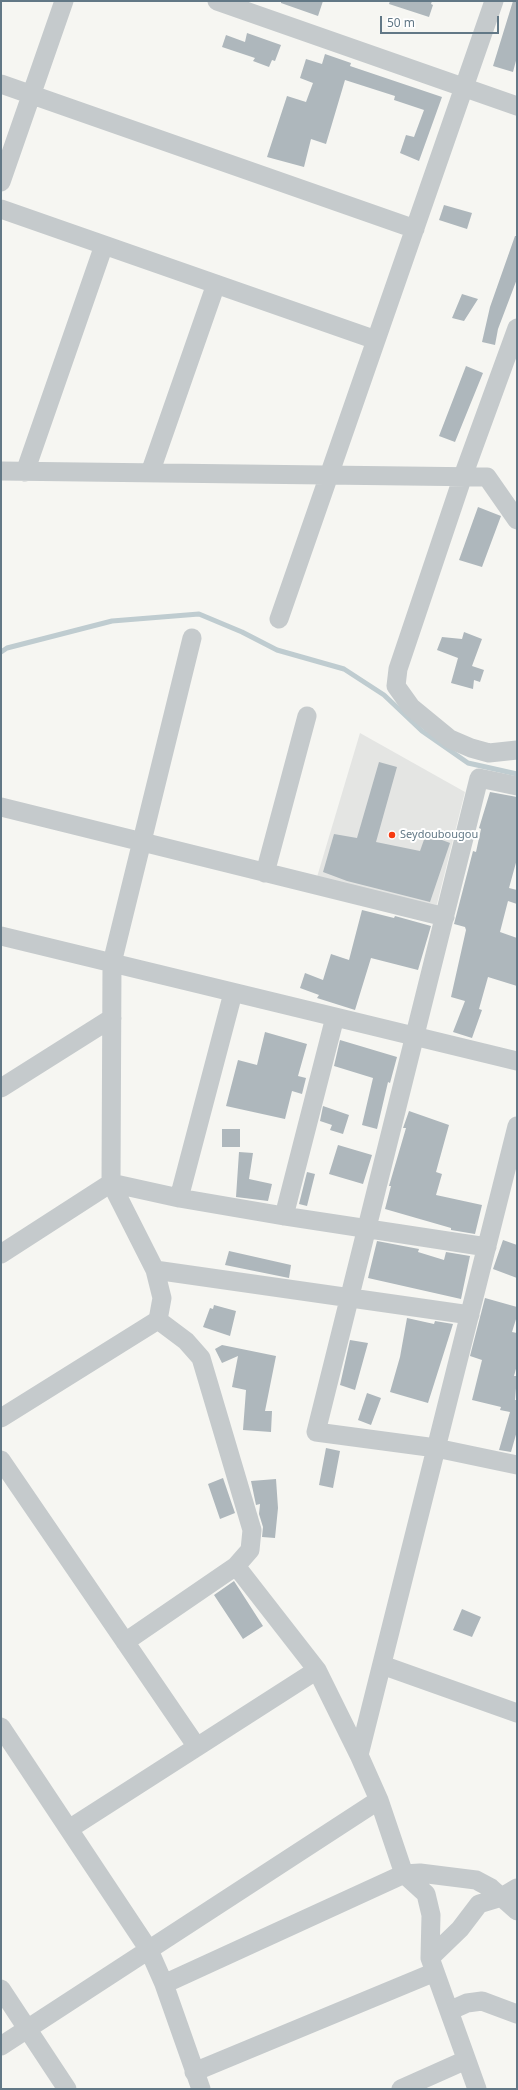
<!DOCTYPE html>
<html>
<head>
<meta charset="utf-8">
<style>
  body { margin:0 }
  #map { position:relative; width:518px; height:2090px; overflow:hidden; background:#f6f6f2; font-family:"Noto Sans",sans-serif }
  canvas { display:block }
  .frame { position:absolute; inset:0; border:2px solid #627886; pointer-events:none }
  .scale { position:absolute; left:380px; top:16px; width:119px; height:18px; box-sizing:border-box; border:2px solid #627886; border-top:0; padding-left:5px; font-size:12px; line-height:14px; white-space:nowrap; color:#627886; -webkit-text-stroke:3px #fff; paint-order:stroke }
</style>
</head>
<body>
<div id="map">
<canvas width="518" height="2090"></canvas>
<div class="frame"></div>
<div class="scale">50 m</div>
</div>
<script>
const ctx = document.querySelector('canvas').getContext('2d');
ctx.lineJoin = 'round';
function paint(path, color) { ctx.fillStyle = color; ctx.fill(path, 'evenodd'); }
const shape = rows => new Path2D(rows.map(r => 'M' + r).join(''));
function strokePath(path, color, width, dash) { ctx.strokeStyle = color; ctx.lineWidth = width; ctx.lineCap = dash ? 'butt' : 'round'; ctx.setLineDash(dash || []); ctx.stroke(path); }
function write(font, color, halo, rows, align = 'center') {
  ctx.font = font + ' "Noto Sans",sans-serif'; ctx.lineWidth = 4; ctx.setLineDash([]); ctx.textBaseline = 'middle'; ctx.strokeStyle = halo; ctx.fillStyle = color; for (const [text, x, y, turn = 0] of rows) {
    ctx.save(); ctx.translate(x, y); ctx.rotate((+turn || 0) * Math.PI / 180); ctx.textAlign = isNaN(turn) ? turn : align; if (halo) ctx.strokeText(text, 0, 0); ctx.fillText(text, 0, 0); ctx.restore();
  }
}
paint(shape([
  [360,733,465,792,436,908,317,877]
]), '#e4e5e3');
strokePath(shape([
  [1,652,7,648,112,621,199,614,242,632,277,650,344,669,384,695,422,731,468,763,517,774]
]), '#bfccd0', 5);
paint(shape([
  [281,1,323,1,318,16,281,3],
  [390,1,432,1,431,4,433,5,429,17,389,4],
  [513,1,517,2,517,57,513,72,493,66],
  [247,33,281,45,275,61,272,60,269,67,253,61,255,58,222,47,226,35,245,42],
  [325,54,351,63,350,66,442,97,419,161,400,153,406,135,414,137,424,110,394,100,395,96,345,80,326,144,311,139,304,167,267,157,287,96,306,102,313,83,300,78,306,59,322,64],
  [444,205,472,213,467,229,439,220],
  [515,236,517,236,517,279,498,329,495,345,482,342,490,307],
  [462,294,478,299,464,321,452,318],
  [466,366,483,373,455,442,439,436],
  [478,507,501,516,482,567,459,560],
  [464,632,482,639,472,666,484,670,480,682,474,680,473,689,451,683,458,658,437,650,442,637,462,639],
  [379,762,397,767,376,842,420,851,426,834,450,843,430,902,347,881,323,872,334,834,357,838],
  [490,792,517,797,517,859,509,888,517,890,517,904,508,901,500,932,517,938,517,986,488,977,479,1009,482,1010,472,1038,453,1032,465,1001,451,997,466,930,465,927,454,924,473,851,476,852,481,829,479,828],
  [362,910,394,918,395,916,431,926,418,970,371,958,355,1010,317,998,319,995,300,988,305,973,323,980,331,954,349,960],
  [265,1032,307,1044,298,1076,306,1078,302,1094,292,1091,285,1119,226,1106,238,1060,257,1065],
  [340,1040,397,1057,390,1083,388,1082,377,1129,362,1125,373,1078,334,1066],
  [323,1106,349,1115,343,1134,330,1130,332,1125,320,1121],
  [409,1111,449,1125,436,1172,442,1174,436,1195,482,1205,475,1234,451,1230,451,1228,385,1209,391,1186,389,1186,406,1128,403,1128],
  [222,1129,240,1129,240,1147,222,1147],
  [338,1145,372,1155,363,1184,329,1174],
  [239,1152,253,1153,249,1179,272,1184,268,1201,236,1197],
  [307,1172,315,1174,307,1206,299,1204],
  [503,1240,517,1245,517,1278,493,1269],
  [377,1241,419,1249,418,1252,444,1260,446,1252,470,1256,461,1299,368,1278],
  [229,1251,291,1265,289,1278,225,1265],
  [485,1298,517,1307,517,1316,512,1332,517,1333,517,1365,514,1376,517,1376,515,1400,517,1400,517,1431,511,1452,499,1450,510,1412,500,1410,501,1407,472,1400,482,1360,470,1356],
  [214,1305,236,1311,230,1336,203,1327,210,1308,213,1309],
  [407,1318,434,1324,435,1321,453,1324,428,1403,390,1392,400,1357],
  [350,1340,368,1343,355,1390,340,1385],
  [222,1345,276,1356,265,1411,272,1411,271,1432,243,1430,246,1390,232,1387,238,1356,222,1363,215,1349],
  [367,1393,381,1398,371,1425,358,1420],
  [326,1448,340,1451,333,1488,319,1485],
  [223,1478,235,1513,220,1519,208,1484],
  [276,1479,278,1508,275,1538,262,1537,263,1527,259,1514,260,1504,256,1505,251,1481],
  [234,1581,263,1626,243,1639,214,1595],
  [462,1609,481,1617,472,1637,453,1630]
]), '#aeb7bc');
strokePath(shape([
  [217,1,517,106],
  [1,84,415,229],
  [1,182,64,1],
  [1,209,376,340],
  [517,328,463,476,398,669,396,686,411,707,450,739,471,748,489,753,517,750],
  [1,471,487,477,517,520],
  [25,472,104,245],
  [150,473,216,284],
  [279,619,494,1],
  [517,786,479,778,316,1432,436,1448,517,1465],
  [1,807,445,917],
  [265,873,307,716],
  [1,936,517,1061],
  [1,1088,112,1018],
  [179,1198,233,993],
  [284,1216,335,1017],
  [1,1254,111,1183,179,1198,284,1216,487,1247],
  [155,1270,470,1315],
  [1,1418,158,1320,162,1298,155,1270,111,1183,112,963,192,638],
  [1,1460,197,1747],
  [236,1566,317,1670,359,1755,379,1800,404,1874,426,1894,431,1915,430,1958,477,2089],
  [125,1642,236,1566,250,1550,252,1530,201,1358,186,1341,158,1320],
  [382,1665,517,1713],
  [1,1727,149,1950,164,1984,201,2089],
  [359,1755,517,1126],
  [69,1829,317,1670],
  [430,1958,460,1929,479,1904,502,1897,517,1888],
  [164,1984,404,1874,420,1873,476,1880,491,1888,517,1911],
  [1,1989,67,2089],
  [449,2011,467,2003,482,2001,517,2014],
  [1,2046,379,1800],
  [194,2072,435,1972],
  [401,2089,466,2060]
]), '#c5cacc', 19);
for (const [x, y, r, color] of [
  [392,835,4,"#f63b12"]
]) { const dot = new Path2D(); dot.arc(x, y, r, 0, 2 * Math.PI); ctx.fillStyle = color; ctx.fill(dot); strokePath(dot, '#fff', 1.5); }
write('11px', '#627886', '#fff', [
  ["Seydoubougou",400,835]
], 'left');
</script>
</body>
</html>
